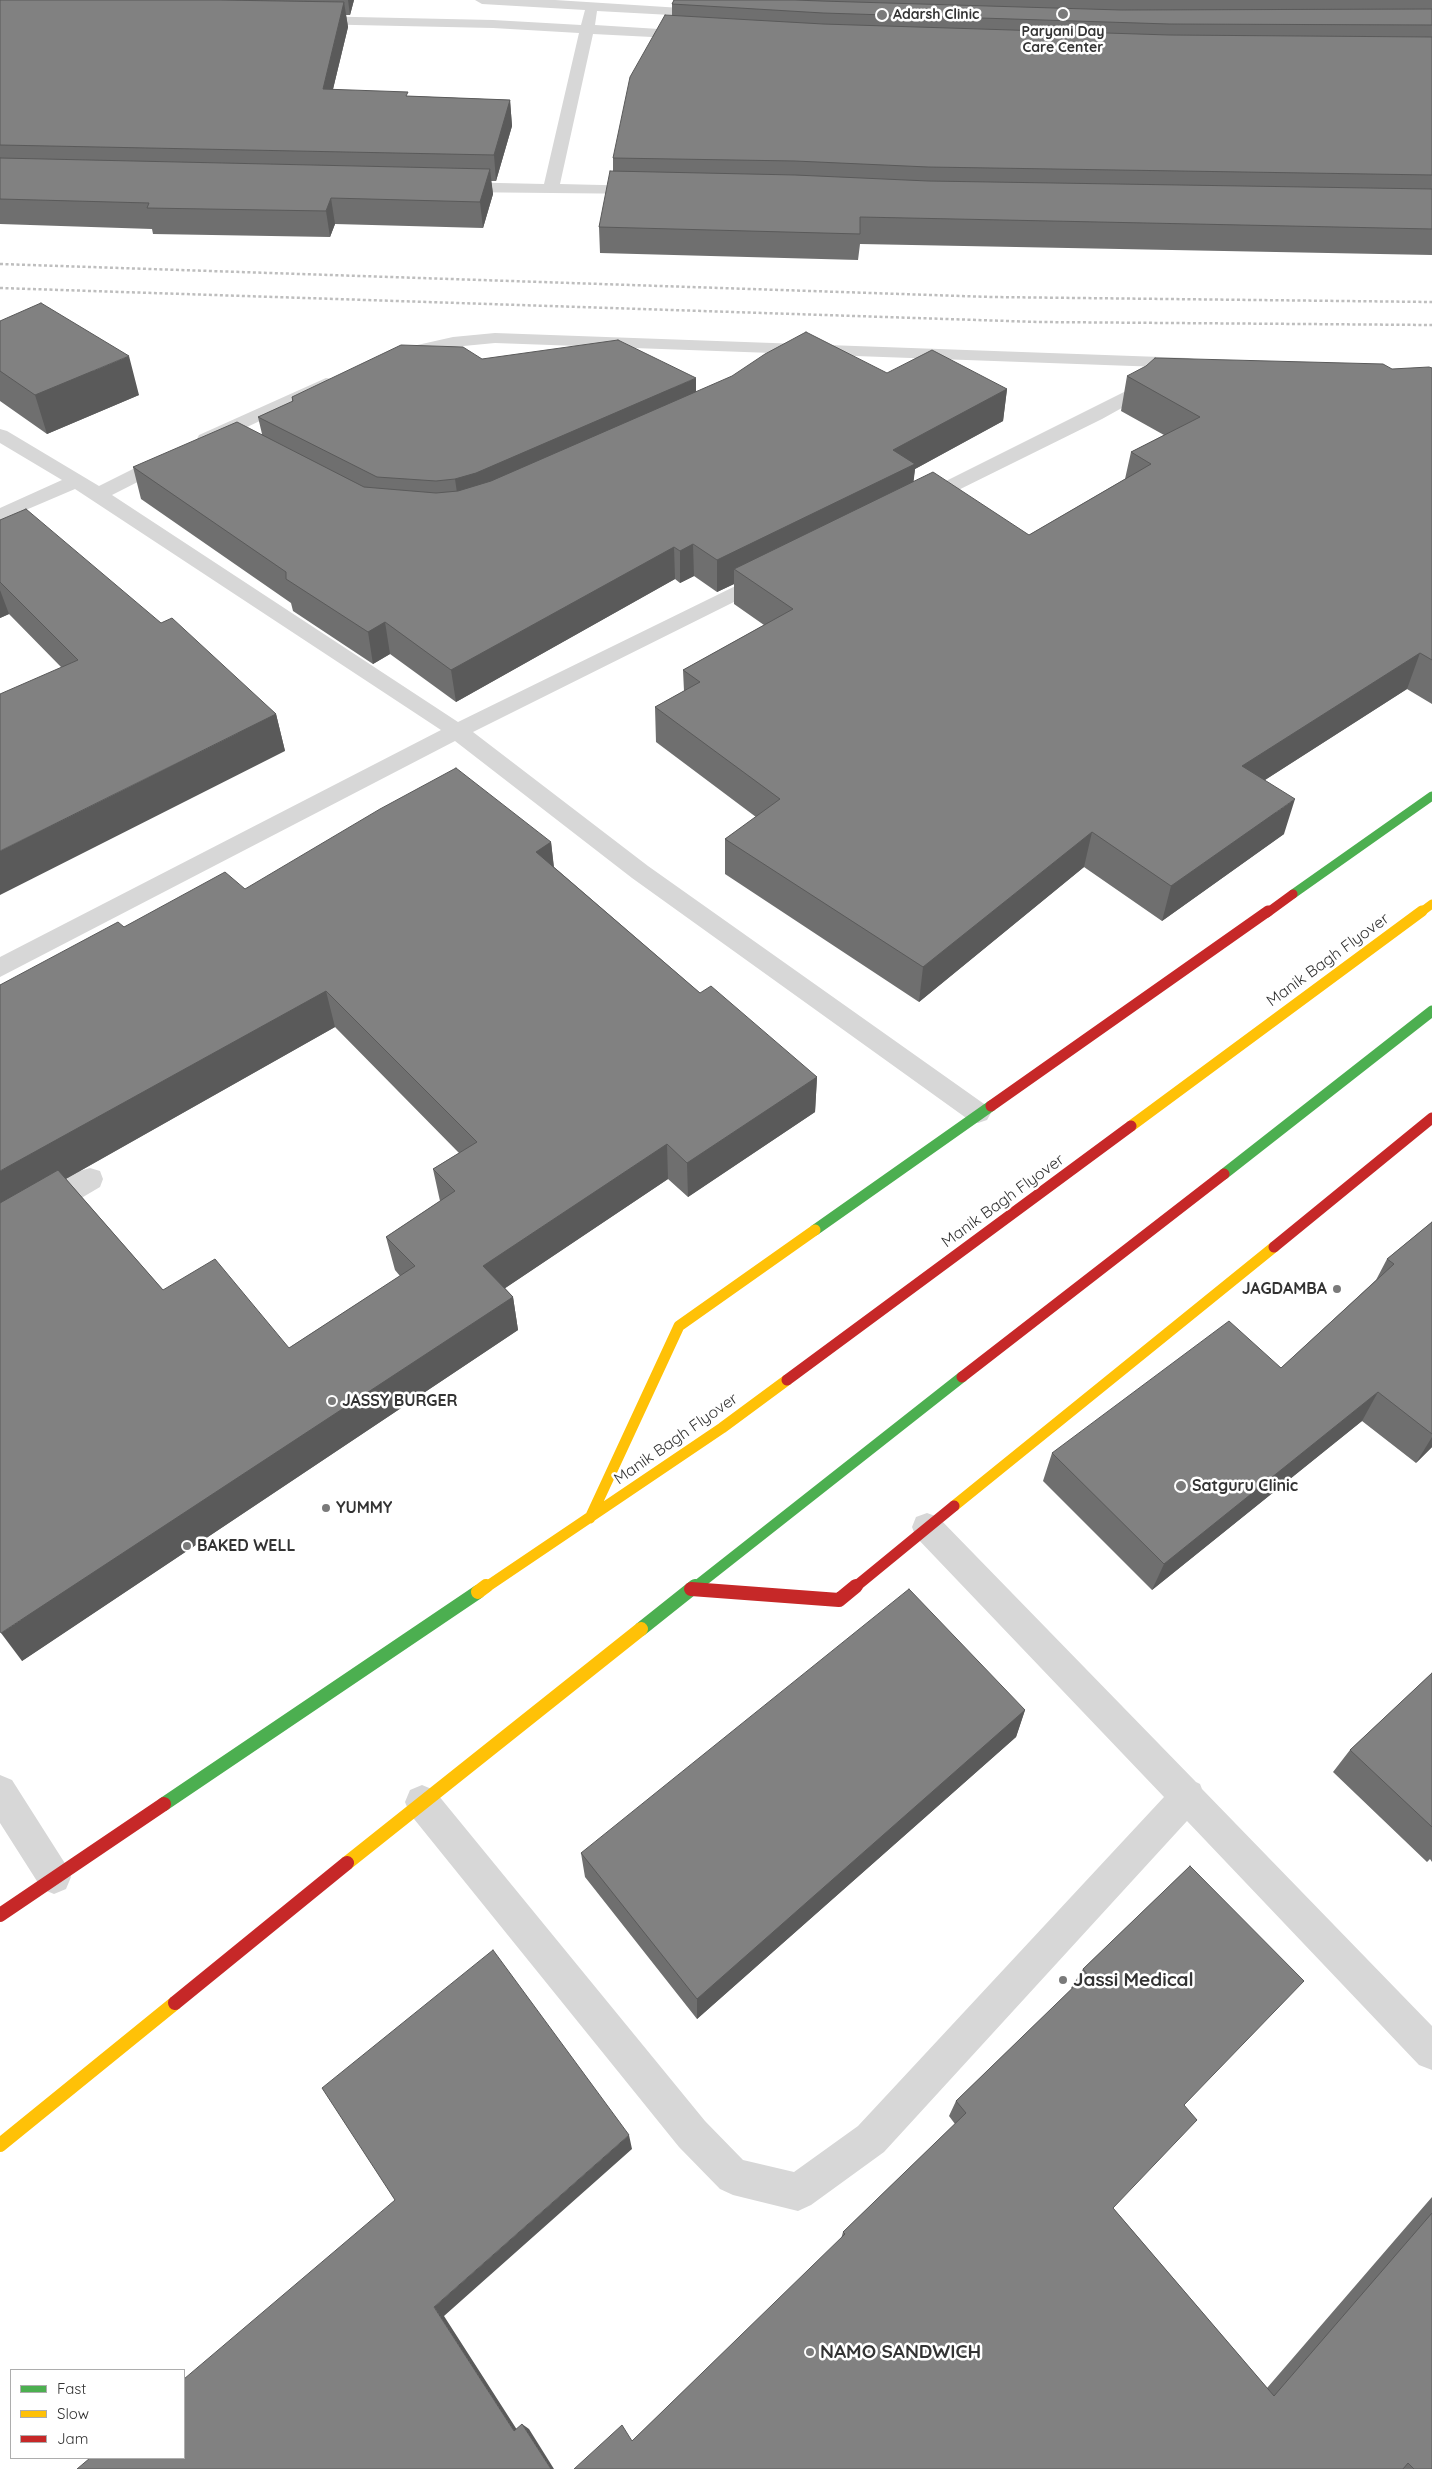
<!DOCTYPE html>
<html>
<head>
<meta charset="utf-8">
<style>
  body { margin:0 }
  #map { position:relative; width:1432px; height:2469px; overflow:hidden; background:#fff; font-family:Quicksand,sans-serif }
  canvas { display:block }
  .legend { position:absolute; left:10px; top:2369px; width:175px; height:90px; box-sizing:border-box; background:#fff; border:1px solid #adadad; margin:0; padding:6px 9px; list-style:none; font-size:15px; color:#333 }
  .legend li { display:flex; align-items:center; gap:10px; height:25px }
  .legend b { width:25px; border:1px solid #adadad }
</style>
</head>
<body>
<div id="map">
<canvas width="1432" height="2469"></canvas>
<ul class="legend">
<li><b style="height:6px;background:#4caf50"></b>Fast</li>
<li><b style="height:6px;background:#ffc107"></b>Slow</li>
<li><b style="height:6px;background:#c62828"></b>Jam</li>
</ul>
</div>
<script>
const ctx = document.querySelector('canvas').getContext('2d');
ctx.lineJoin = 'round';
const shape = rows => new Path2D(rows.map(r => 'M' + r).join(''));
function paint(path, color) { ctx.fillStyle = color; ctx.fill(path, 'evenodd'); }
function strokePath(path, color, width, dash) { ctx.strokeStyle = color; ctx.lineWidth = width; ctx.lineCap = dash ? 'butt' : 'round'; ctx.setLineDash(dash || []); ctx.stroke(path); }
function write(font, color, halo, rows, align = 'center') {
  ctx.font = font + ' Quicksand,sans-serif'; ctx.lineWidth = 5; ctx.setLineDash([]); ctx.textBaseline = 'middle'; ctx.strokeStyle = halo; ctx.fillStyle = color; for (const [text, x, y, turn = 0] of rows) {
    ctx.save(); ctx.translate(x, y); ctx.rotate((+turn || 0) * Math.PI / 180); ctx.textAlign = isNaN(turn) ? turn : align; if (halo) ctx.strokeText(text, 0, 0); ctx.fillText(text, 0, 0); ctx.restore();
  }
}
paint(shape([
  [475,0,555,0,713,10,715,13,708,17,597,11,595,25,691,31,698,35,691,39,593,34,560,184,643,186,649,188,651,191,649,194,454,192,446,187,454,182,544,184,579,33,493,28,309,24,302,20,309,16,493,20,581,25,585,10,482,4,475,0],
  [495,333,1188,358,1194,359,1197,363,1194,367,1188,368,495,343,453,347,401,359,395,358,392,354,395,350,453,337,495,333],
  [1151,372,1157,373,1160,377,1157,381,1138,399,1102,419,926,506,912,506,909,502,912,498,1126,391,1145,373,1151,372],
  [326,378,332,379,335,383,332,387,213,443,199,443,197,439,199,435,326,378],
  [0,429,7,431,99,486,161,455,175,455,178,459,175,463,112,495,458,722,760,574,767,572,774,574,777,578,774,582,473,732,648,866,987,1106,991,1113,987,1120,978,1123,969,1120,632,878,455,741,0,977,0,957,441,730,75,489,0,521,0,508,62,480,0,443,0,429],
  [90,1168,100,1171,103,1179,100,1187,10,1240,0,1243,0,1218,80,1171,90,1168],
  [927,1513,938,1517,1196,1782,1200,1784,1202,1789,1432,2026,1432,2070,1419,2065,1187,1821,884,2152,811,2205,798,2211,733,2195,720,2189,679,2147,410,1814,405,1802,410,1790,422,1785,434,1790,705,2121,743,2160,794,2172,858,2126,1164,1797,916,1537,912,1527,916,1517,927,1513],
  [0,1775,12,1780,66,1865,71,1877,66,1889,54,1894,42,1889,0,1823,0,1775]
]), '#d7d7d7');
strokePath(shape([
  [1293,894,1432,796]
]), '#4caf50', 9);
strokePath(shape([
  [1224,1174,1432,1011],
  [815,1230,991,1106],
  [694,1588,962,1377]
]), '#4caf50', 11);
strokePath(shape([
  [641,1629,695,1586],
  [164,1804,478,1592]
]), '#4caf50', 14);
strokePath(shape([
  [1420,913,1432,904]
]), '#ffc107', 9);
strokePath(shape([
  [1131,1126,1422,911],
  [954,1506,1274,1247],
  [590,1518,679,1326,815,1230],
  [485,1588,722,1428,787,1380]
]), '#ffc107', 11);
strokePath(shape([
  [478,1592,486,1586],
  [347,1863,641,1629],
  [0,2145,175,2003]
]), '#ffc107', 14);
strokePath(shape([
  [1267,913,1293,894]
]), '#c62828', 9);
strokePath(shape([
  [991,1106,1268,911],
  [1274,1247,1432,1118],
  [962,1377,1224,1174],
  [787,1380,1131,1126],
  [854,1588,954,1506]
]), '#c62828', 11);
strokePath(shape([
  [691,1589,839,1600,856,1586],
  [0,1915,164,1804],
  [175,2003,347,1863]
]), '#c62828', 14);
strokePath(shape([
  [0,264,991,297,1432,302],
  [0,288,1038,322,1432,325]
]), '#bebebe', 2.5, [3, 2.5]);
paint(shape([
  [0,0,354,0,350,15,346,15,348,27,333,89,408,96,510,100,512,126,496,181,491,181,493,194,483,228,335,224,330,237,153,234,152,229,0,224],
  [674,0,1432,0,1432,255,860,244,858,260,600,253,599,227,613,171,613,158,672,16,672,4],
  [0,321,139,395,47,434,0,401],
  [482,359,696,392,887,373,1007,389,1003,421,915,469,913,482,1029,535,1125,479,1131,452,1164,435,1121,411,1127,376,1432,368,1432,704,1407,689,1265,780,1284,834,1162,921,1084,867,919,1002,725,874,725,839,756,817,656,742,655,707,684,691,683,670,764,625,734,604,734,584,717,592,694,576,680,583,675,579,456,702,390,654,373,664,293,611,291,603,141,499,133,467,262,434,258,417,292,402,292,397],
  [0,520,161,623,276,714,285,751,61,667,9,614,0,618],
  [551,842,554,867,700,993,817,1077,815,1112,688,1197,668,1179,505,1288,513,1297,518,1330,22,1661,0,985,124,927,245,889],
  [335,1027,459,1153,433,1169,440,1201,386,1237,395,1270,400,1276,289,1348,163,1290,66,1179],
  [1432,1222,1432,1447,1416,1463,1362,1421,1152,1590,1043,1481,1052,1453,1281,1368,1376,1280,1387,1259],
  [1432,1673,1432,1862,1430,1859,1427,1862,1333,1772,1350,1750],
  [1025,1710,1016,1737,697,2019,585,1877,581,1853],
  [1190,1866,1184,2105,1113,2208,1267,2388,1432,2197,1432,2469,574,2469,632,2441,841,2239,843,2232,955,2124,949,2116,956,2101,1072,1989,1071,1988,1083,1969]
]), '#6f6f6f');
paint(shape([
  [348,0,354,0,350,15],
  [344,2,348,27,327,114,323,89],
  [510,100,512,126,496,181,494,155],
  [490,169,493,194,483,228,480,202],
  [331,198,335,224,330,237,326,211],
  [129,356,139,395,47,434,35,395],
  [696,378,696,405,459,507,455,479],
  [1007,389,1003,421,915,469,912,496,734,569,734,584,717,592,717,560,893,450],
  [693,544,694,576,680,583,680,551],
  [674,547,675,579,456,702,451,670],
  [0,590,9,614,0,618],
  [385,622,390,654,373,664,368,632],
  [1420,653,1407,689,1232,801,1242,766],
  [276,714,285,751,0,895,0,851],
  [1295,799,1284,834,1162,921,1171,886],
  [1092,832,1084,867,919,1002,923,967],
  [551,842,555,879,536,852],
  [326,991,335,1027,0,1216,0,1171],
  [817,1077,815,1112,688,1197,687,1163],
  [667,1144,668,1179,489,1299,483,1266],
  [513,1297,518,1330,22,1661,1,1633],
  [1378,1392,1362,1421,1152,1590,1164,1564],
  [1432,1437,1432,1447,1416,1463],
  [1025,1710,1016,1737,697,2019,697,1999],
  [629,2135,632,2149,444,2316,521,2436,514,2431,434,2307],
  [522,2424,529,2429,554,2469,551,2469]
]), '#5a5a5a');
const building = shape([
  [0,0,220,0,344,2,323,89,408,92,406,96,510,100,494,155,0,145,0,0],
  [674,0,795,0,821,1,1121,10,1432,9,1432,25,1169,24,823,13,672,4,674,0],
  [665,15,823,24,1169,35,1432,37,1432,175,928,167,795,161,613,158,630,77,665,15],
  [0,158,490,169,480,202,331,198,326,211,147,208,149,203,0,199,0,158],
  [610,171,795,175,928,181,1432,189,1432,229,860,217,860,234,599,227,610,171],
  [41,303,129,356,35,395,0,371,0,321,41,303],
  [806,332,887,373,932,350,1007,389,893,450,915,464,717,560,693,544,680,551,674,547,451,670,385,622,368,632,286,579,286,572,133,467,237,422,364,487,436,493,458,491,491,481,732,376,765,354,806,332],
  [618,340,696,378,476,473,455,479,436,481,377,477,258,417,293,401,292,397,401,345,463,347,482,359,618,340],
  [1155,358,1383,364,1392,369,1429,367,1432,368,1432,660,1420,653,1242,766,1295,799,1171,886,1092,832,923,967,725,839,780,799,655,707,700,682,683,670,793,609,734,569,933,472,1029,535,1151,464,1131,452,1200,417,1127,376,1146,366,1155,358],
  [26,509,161,623,172,618,276,714,0,851,0,694,78,660,0,582,0,520,26,509],
  [456,768,551,842,536,852,700,993,711,986,817,1077,687,1163,667,1144,483,1266,513,1297,1,1633,0,1631,0,1203,58,1170,163,1290,215,1259,289,1348,415,1266,386,1237,455,1191,433,1169,477,1142,326,991,0,1171,0,985,118,922,124,927,225,872,245,889,380,809,456,768],
  [1432,1222,1432,1434,1378,1392,1164,1564,1052,1453,1229,1321,1281,1368,1394,1264,1387,1259,1432,1222],
  [909,1589,1025,1710,697,1999,581,1853,909,1589],
  [1432,1673,1432,1827,1350,1750,1432,1673],
  [1190,1866,1304,1981,1184,2105,1197,2120,1113,2208,1274,2396,1432,2213,1432,2469,1414,2469,1408,2463,1403,2469,574,2469,622,2425,632,2441,845,2234,843,2232,966,2113,956,2101,1087,1974,1083,1969,1190,1866],
  [493,1950,629,2135,434,2307,514,2431,522,2424,551,2469,77,2469,90,2458,184,2458,184,2379,395,2200,322,2088,493,1950]
]);
paint(building, '#818181');
strokePath(building, '#5a5a5a', 1);
for (const [x, y, r, color] of [
  [1063,14,6,"#7a7a7a"],
  [882,15,6,"#7a7a7a"],
  [1337,1289,5,"#7a7a7a"],
  [332,1401,5,"#7a7a7a"],
  [1181,1486,6,"#7a7a7a"],
  [326,1508,5,"#7a7a7a"],
  [187,1546,5,"#7a7a7a"],
  [1063,1980,5,"#7a7a7a"],
  [810,2352,5,"#7a7a7a"]
]) { const dot = new Path2D(); dot.arc(x, y, r, 0, 2 * Math.PI); ctx.fillStyle = color; ctx.fill(dot); strokePath(dot, '#fff', 2); }
write('bold 14px', '#333', '#fff', [
  ["Adarsh Clinic",893,15],
  ["Paryani Day",1063,32,"center"],
  ["Care Center",1063,48,"center"]
], 'left');
write('16px', '#333', '#fff', [
  ["Manik Bagh Flyover",1328,960,-36],
  ["Manik Bagh Flyover",1003,1201,-36],
  ["Manik Bagh Flyover",676,1439,-35]
]);
write('bold 16px', '#333', '#fff', [
  ["JAGDAMBA",1327,1289,"right"],
  ["JASSY BURGER",342,1401],
  ["Satguru Clinic",1192,1486],
  ["YUMMY",336,1508],
  ["BAKED WELL",197,1546]
], 'left');
write('bold 19px', '#333', '#fff', [
  ["Jassi Medical",1073,1980],
  ["NAMO SANDWICH",820,2352]
], 'left');
</script>
</body>
</html>
